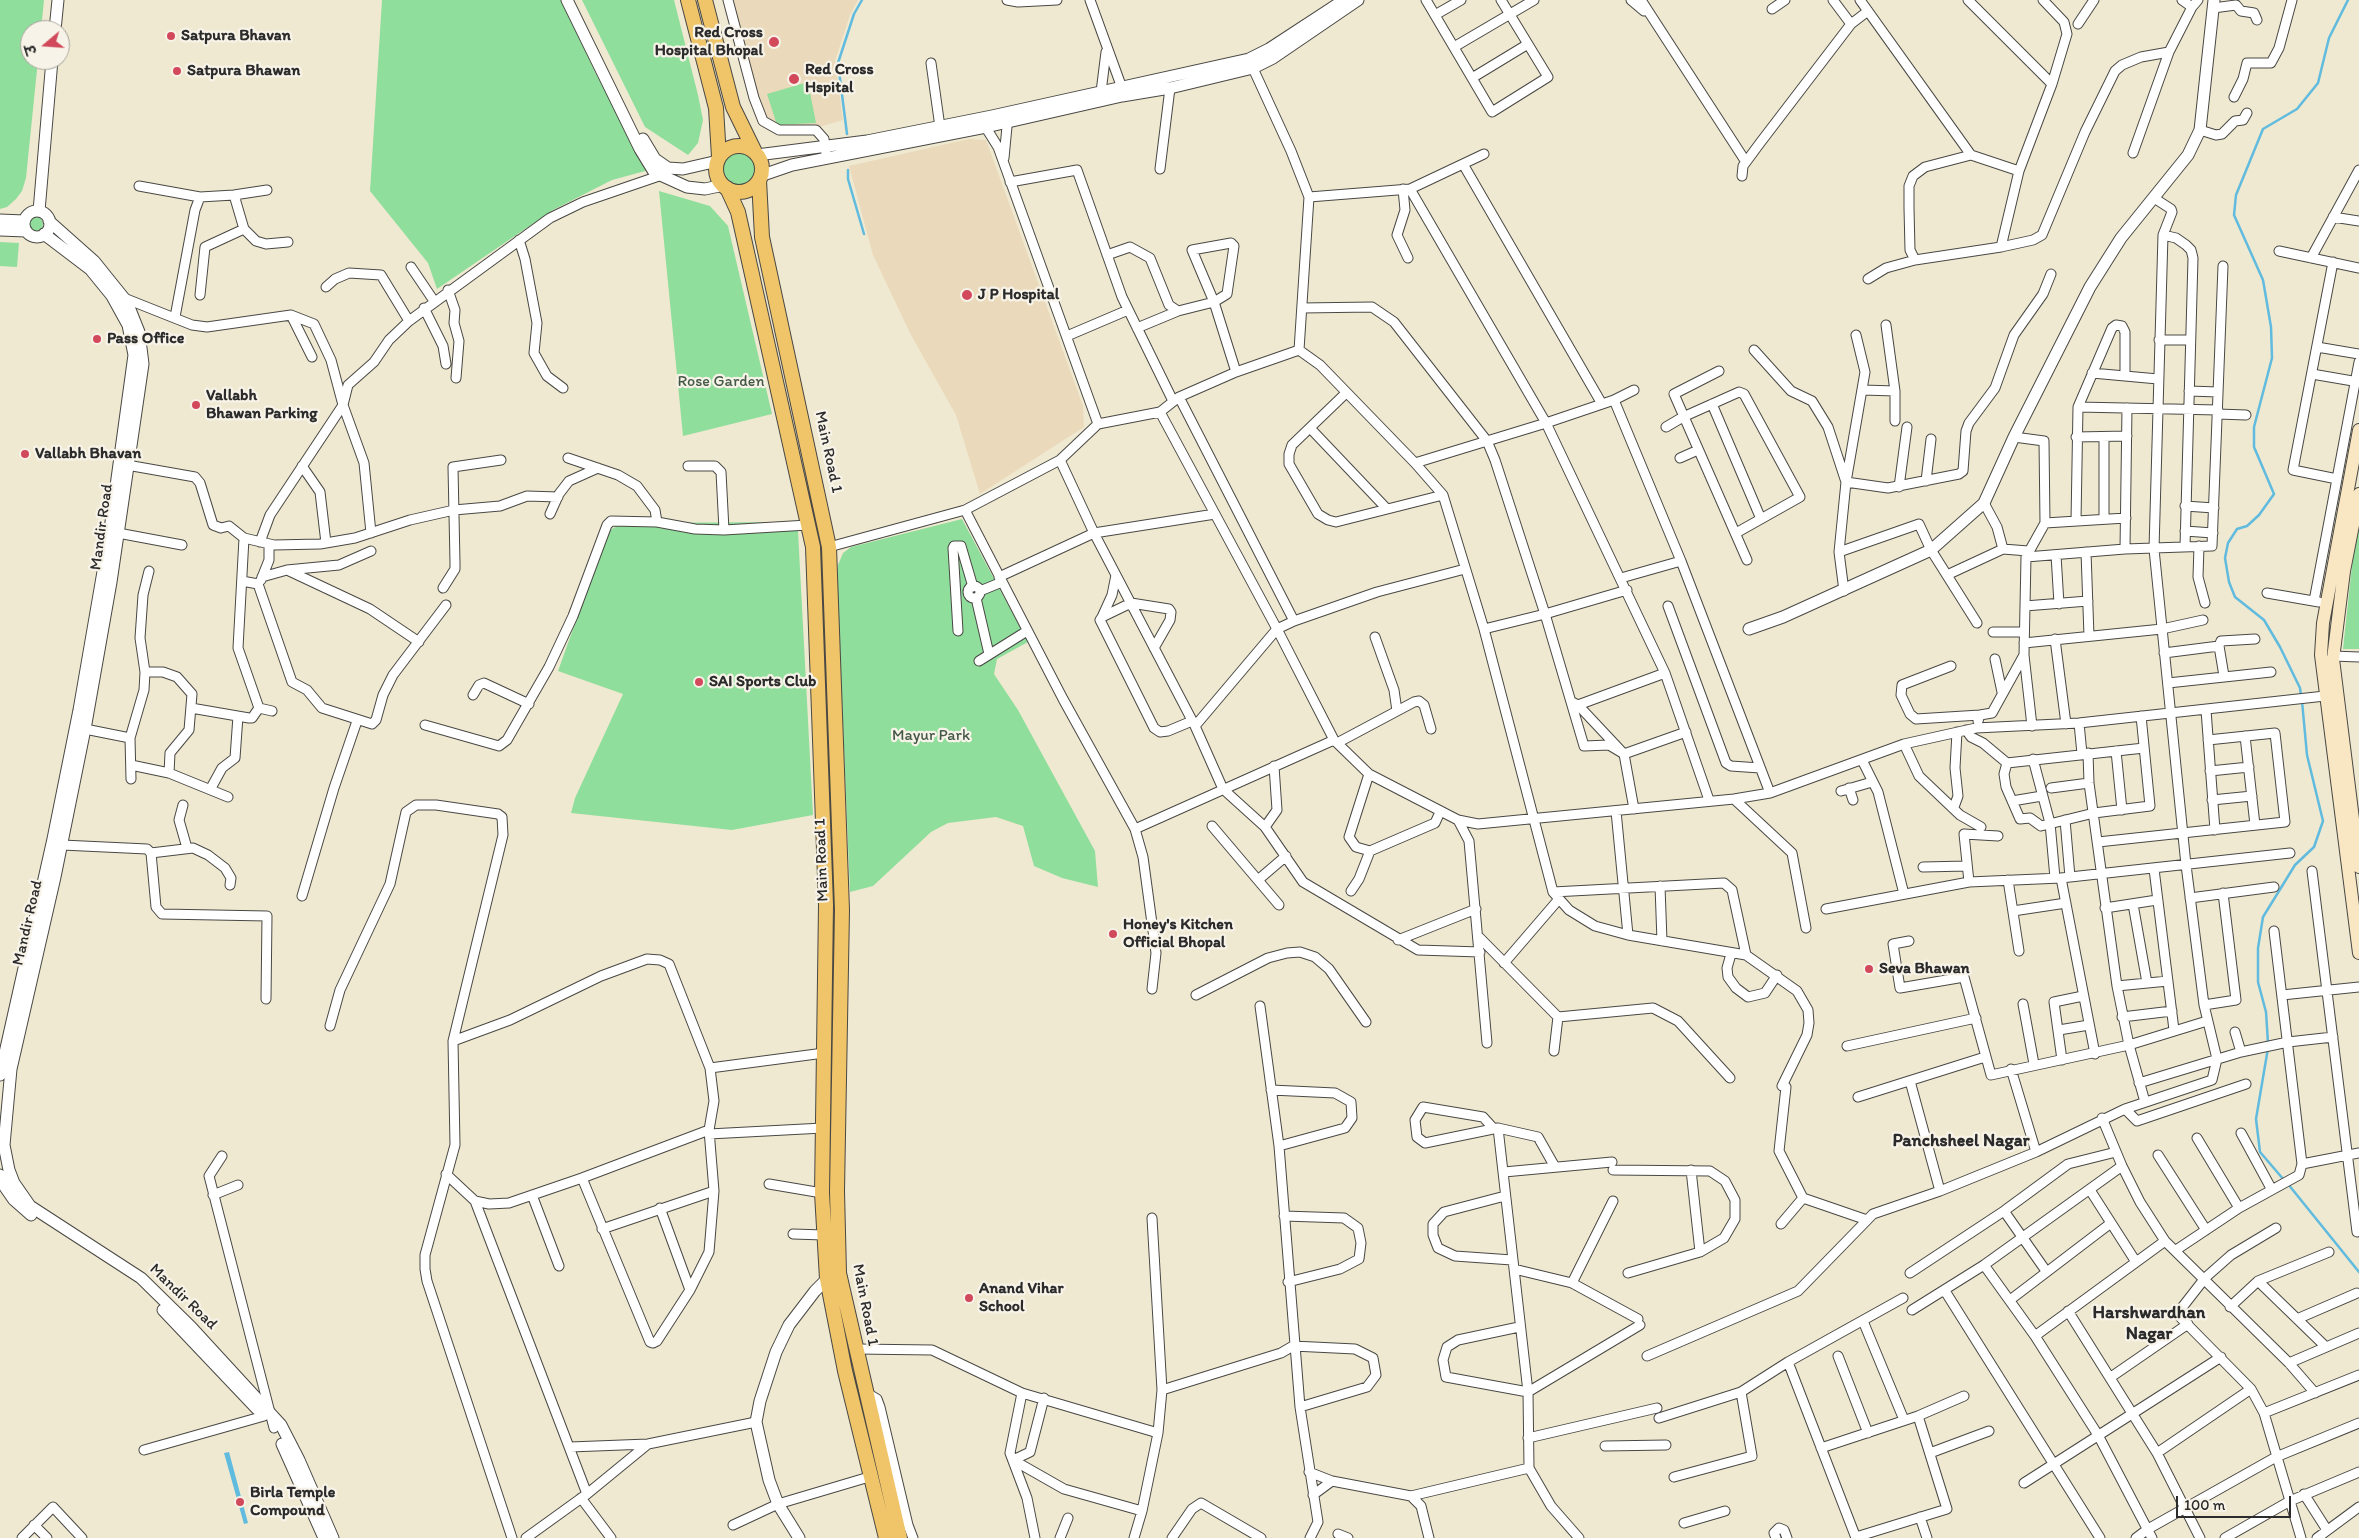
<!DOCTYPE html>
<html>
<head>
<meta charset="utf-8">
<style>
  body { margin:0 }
  #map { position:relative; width:2359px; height:1538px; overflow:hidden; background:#f0e9d1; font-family:Itim,"Playpen Sans Deva",sans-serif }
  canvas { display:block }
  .north { position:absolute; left:20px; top:20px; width:50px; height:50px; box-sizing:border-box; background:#f7f3e8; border:1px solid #a5a39c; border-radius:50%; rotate:252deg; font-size:14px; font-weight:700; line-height:20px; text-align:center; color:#2b2b2b }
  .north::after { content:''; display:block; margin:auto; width:18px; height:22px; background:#d1495b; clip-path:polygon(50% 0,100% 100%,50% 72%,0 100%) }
  .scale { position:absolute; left:2176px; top:1496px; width:115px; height:22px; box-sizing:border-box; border:2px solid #2b2b2b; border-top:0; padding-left:6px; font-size:15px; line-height:18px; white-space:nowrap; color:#2b2b2b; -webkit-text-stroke:4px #f7f3e8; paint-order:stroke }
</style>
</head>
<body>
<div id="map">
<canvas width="2359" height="1538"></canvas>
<div class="north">उ</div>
<div class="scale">100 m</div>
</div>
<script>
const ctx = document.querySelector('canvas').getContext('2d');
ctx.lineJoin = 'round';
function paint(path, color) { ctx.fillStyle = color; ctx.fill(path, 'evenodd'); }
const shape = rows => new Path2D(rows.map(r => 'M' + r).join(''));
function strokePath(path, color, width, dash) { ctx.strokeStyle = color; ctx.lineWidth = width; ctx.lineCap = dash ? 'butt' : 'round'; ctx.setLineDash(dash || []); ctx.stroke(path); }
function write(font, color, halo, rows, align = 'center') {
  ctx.font = font + ' Itim,sans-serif'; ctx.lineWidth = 4.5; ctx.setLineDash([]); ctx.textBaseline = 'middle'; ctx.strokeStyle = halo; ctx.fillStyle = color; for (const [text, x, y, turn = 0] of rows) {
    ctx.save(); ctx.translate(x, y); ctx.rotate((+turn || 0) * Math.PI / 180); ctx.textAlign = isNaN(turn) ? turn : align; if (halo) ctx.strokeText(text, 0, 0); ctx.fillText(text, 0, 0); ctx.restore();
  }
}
paint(shape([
  [733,0,858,0,850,15,835,61,843,120,819,127,781,127,766,119,756,98,731,1],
  [969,139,986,140,1083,406,1084,427,980,494,956,415,911,335,873,255,849,166]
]), '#ead9ba');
paint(shape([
  [0,0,44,0,41,30,30,30,30,60,38,60,26,178,22,191,16,199,7,207,0,209],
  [382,0,561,0,596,74,649,170,612,180,553,210,437,289,428,263,370,191],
  [582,0,674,0,698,95,703,120,698,143,688,155,645,127],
  [808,82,816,123,777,125,767,94],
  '722 169a17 17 0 1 1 34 0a17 17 0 1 1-34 0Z',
  [659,191,710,206,728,226,772,414,683,436],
  '29 224a7 7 0 1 1 14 0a7 7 0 1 1-14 0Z',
  [0,242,19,243,17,267,0,266],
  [962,519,1028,642,997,659,994,674,1018,710,1095,851,1098,887,1062,878,1034,866,1023,826,996,817,948,823,931,832,873,886,850,892,837,580,838,565,843,553,851,547],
  [2359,520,2359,649,2343,649,2354,547],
  [793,522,798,531,813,815,732,830,571,813,575,798,623,694,558,671,608,531,623,523]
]), '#90de9c');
paint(shape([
  [229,1452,248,1523,244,1524,224,1453]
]), '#60bbde');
strokePath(shape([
  [847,134,838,63,854,14,862,0],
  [848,170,848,179,864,234],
  [2301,696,2300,688,2280,647,2264,620,2235,597,2229,582,2225,558,2228,543,2237,529,2247,526,2259,515,2274,494,2254,447,2254,427,2272,358,2271,327,2263,280,2234,215,2236,195,2263,129,2297,109,2318,83,2329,38,2348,0],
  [2268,1043,2266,1012,2258,982,2258,948,2263,917,2295,865,2314,847,2323,821,2307,755,2302,701],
  [2268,1048,2256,1119,2260,1152,2284,1180],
  [2288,1184,2359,1272]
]), '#60bbde', 2.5);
const minor = shape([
  [728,0,754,98,763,121,779,130,816,130,824,139,826,153],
  [1007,0,1018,2,1057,0],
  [1090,0,1122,88],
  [1426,0,1492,112,1548,77,1501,0],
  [1631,0,1644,11],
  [1641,0,1746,162],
  [1833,0,1851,24],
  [1860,0,1971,155,2019,171],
  [1968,0,2052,84],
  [2182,0,2192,7],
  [2213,8,2236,5,2241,11,2254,13,2257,20],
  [1772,9,1785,0],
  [1435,15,1461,0],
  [2078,24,2094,0],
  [1454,47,1534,0],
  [931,63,940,127],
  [1251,64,1291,151,1309,197,1299,350,1320,365,1415,463,1443,495,1484,629,1553,892,1569,910,1595,926,1628,935,1746,955,1797,991,1808,1010,1809,1023,1807,1035,1782,1086],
  [1472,78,1528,44],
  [1101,92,1106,52],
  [2234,97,2243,79,2247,63,2271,63,2279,48,2292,0],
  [983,123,998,147,1098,424],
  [2200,130,2216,135,2222,134,2235,121,2243,120,2247,113],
  [2133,153,2169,52,2192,7,2198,0],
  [1004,158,1008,116],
  [1463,164,1602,404],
  [1160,169,1170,88],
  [1742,176,1743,166,1760,143,1851,24,1868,11],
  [1010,182,1077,170,1122,297,1173,401],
  [139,186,200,197],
  [1403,189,1405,210,1397,235,1408,258],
  [1410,189,1546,423,1665,673,1709,800],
  [1309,197,1410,189,1484,154],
  [2333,217,2359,221],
  [244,229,256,241,266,244,288,242],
  [2163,235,2176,238,2186,245,2191,250,2193,258,2185,547],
  [519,240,525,259,537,323,534,353,547,376,563,388],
  [2001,247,2033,240,2042,235,2085,132,2115,71,2122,65,2141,57,2169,52],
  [2279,251,2359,268],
  [1107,255,1130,247,1150,258,1169,305,1178,311],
  [2311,258,2359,170],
  [1915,260,1910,250,1909,208,1909,186,1913,176,1925,167,1971,155],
  [2333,262,2293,470,2337,479],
  [411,267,434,301],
  [1868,279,1886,268,1915,260,2001,247,2019,171,2052,84,2067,34,2064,22,2043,0],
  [326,287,335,279,349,273,381,275,409,321],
  [448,290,455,310,454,323,459,341,456,378],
  [200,295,205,247,244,229,234,195],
  [124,298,192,325,207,327,291,315,314,324,331,360,343,405,364,463,371,533],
  [424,308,443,346,446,364],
  [1302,308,1372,307,1394,322,1487,441,1495,460,1545,614,1584,746,1609,745,1624,754,1686,732],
  [291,315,312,357],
  [175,317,195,210,200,197,234,195,267,190],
  [1886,325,1895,391,1895,421],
  [1137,328,1178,311,1214,302,1227,294,1234,246,1231,243,1192,250,1214,302,1236,372],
  [1067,336,1128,310],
  [2159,340,2189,340],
  [2317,347,2359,354],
  [1754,350,1791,391,1812,401,1828,427,1846,482,1888,488,1959,474,1963,471,1966,431,1969,423,1995,388,2014,335,2043,294,2051,274],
  [1719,371,1674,394,1747,560],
  [2092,373,2158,379],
  [2312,374,2359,382],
  [1863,390,1895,391],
  [2189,391,2218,392],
  [1346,393,1292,445,1289,454,1289,464,1318,514,1328,520,1336,522,1443,495],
  [1179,397,1294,621],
  [1614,400,1681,561,1770,793],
  [1712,404,1761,519],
  [2078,407,2218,410],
  [1160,412,1277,629,1334,740,1369,774,1458,820,1478,824,1734,799,1770,793,1904,744,1976,728,2079,723,2325,696],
  [2218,414,2246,415],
  [1666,427,1683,417,1739,392,1744,394,1800,497,1736,533],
  [1310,428,1387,509],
  [2014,437,2044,441,2045,523,2026,557,2024,655,2032,726],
  [2076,437,2127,436],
  [568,458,618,475,637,486,655,510,657,522],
  [1680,458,1698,450],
  [1060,460,1094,533,1195,726,1223,789,1265,827,1303,882,1418,950,1480,952],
  [1415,463,1546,423,1614,400,1634,390],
  [127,465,195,477,200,483,213,525,221,528,229,526,244,538,274,545,320,544,355,538,410,520,454,510,500,506,527,496,558,497],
  [302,466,320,492,326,543],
  [688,466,715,466,721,472,724,530],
  [1926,481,1931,439],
  [1899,487,1907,427],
  [1984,503,1997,527,2003,549],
  [2185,506,2214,508],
  [965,510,1063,699,1135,829,1143,857,1156,953,1152,989],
  [550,514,559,494,569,481,598,468],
  [2104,519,2104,437],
  [2076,521,2078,407,2112,328,2116,325,2122,326,2125,332,2125,375],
  [2045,523,2126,518],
  [2185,531,2213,533],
  [118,533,182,545],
  [244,538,238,648,259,708],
  [260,542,270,515,343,405,348,385,374,362,389,340,409,321,550,218,583,202,659,176],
  [2199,546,2198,577,2205,603],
  [829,547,965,510,1060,460,1098,424,1160,412,1179,397,1236,372,1299,350],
  [2125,549,2127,408],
  [1839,552,1919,524,1931,550,1977,623],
  [2086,552,2089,636],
  [2056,555,2059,604],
  [2026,557,2125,549,2212,546,2223,266],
  [287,570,339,565,371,551],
  [1947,575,2003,549,2028,551],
  [262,577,287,570,370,609,419,642],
  [999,577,1094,533,1215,514],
  [1621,578,1681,561],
  [261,580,269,560,269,544],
  [242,581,258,584,292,682,307,690,322,708,372,724,376,720,383,695,393,675,446,605],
  '968 592a6 6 0 1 1 12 0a6 6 0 1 1-12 0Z',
  [443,588,455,569,455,563,453,467,501,460],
  [980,591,1002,582],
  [1844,591,1839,552,1846,482,1865,372,1856,335],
  [2267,593,2319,602],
  [976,598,989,654],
  [2314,601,2359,362],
  [1668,606,1726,763,1731,766,1760,768],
  [2025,606,2088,601],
  [1102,617,1112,595,1116,575],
  [1484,629,1545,614,1627,590],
  [958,631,953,548,954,546,961,546,973,587],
  [1993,632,2024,632],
  [1375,637,1394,690,1397,711],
  [2055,639,2066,724],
  [2024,643,2162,629,2203,620],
  [1154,648,1170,620,1171,612,1169,609,1131,603,1102,617,1100,620,1154,728,1160,732,1168,731,1192,721],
  [2164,653,2219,646],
  [2333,656,2359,657],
  [1995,659,2002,692],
  [979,661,1027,631],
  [1951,666,1902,685,1901,695,1910,714,1916,719,1980,715],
  [145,672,163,672,177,677,192,694,189,730,170,753,169,773],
  [2224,676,2219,646,2221,641,2255,639],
  [2168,683,2271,672],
  [473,695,479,685,484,683,529,704],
  [1572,702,1578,705,1624,754,1634,809],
  [1578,705,1665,673],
  [191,708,249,718,252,718,259,708,272,711],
  [2206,710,2215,830],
  [1978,721,1980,715,1992,713,2024,655],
  [2079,723,2082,754],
  [425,725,499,746,507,740,549,667,573,616,607,525,611,521,657,522,695,529,724,530,808,525],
  [1195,726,1277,629,1294,621,1377,592,1465,569],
  [85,729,130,738],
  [1966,730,1971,737,1983,743,2007,763,2144,748],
  [2245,736,2255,825],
  [1337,743,1414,702,1419,701,1424,705,1431,729],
  [1904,744,1919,776,1960,815,1981,827],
  [2116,751,2122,810],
  [2088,753,2089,783,2117,986,2129,1045,2145,1102],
  [2033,759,2050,823,2055,878],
  [1862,760,1878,792,1904,894],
  [2007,763,2004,774,2006,787,2020,819,2030,818,2041,826,2094,813,2150,806,2141,716],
  [131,765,169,773,228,797],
  [2210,771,2249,767],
  [1369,774,1349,837,1356,847,1370,851,1435,823,1440,812],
  [131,779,130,738,144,690,145,672,140,638,143,595,149,571],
  [211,788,222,768,235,758,238,716],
  [1849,788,1853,800],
  [2051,788,2089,783],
  [1841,791,1872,782],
  [1734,799,1792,853,1806,928],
  [2212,800,2252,796],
  [2012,801,2042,796],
  [183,805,179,820,187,848],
  [1954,807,1958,796,1955,768,1957,732],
  [1616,811,1628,935],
  [1458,820,1469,841,1487,1043],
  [2065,820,2070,877],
  [1212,826,1279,905],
  [1265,827,1277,810,1274,766],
  [1135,829,1334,740],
  [2098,842,2285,822,2275,733,2208,740],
  [62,845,147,849,151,853,156,907,162,914,267,916,266,999],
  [151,853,193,848,208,855,225,868,231,878,230,885],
  [1923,867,1967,866],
  [2154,869,2174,1030],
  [2312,871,2357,1232],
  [2061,878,2095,1054],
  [1258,880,1286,856],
  [2008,880,2019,951],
  [1969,882,1964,834,1998,836],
  [1660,886,1662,941],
  [1351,891,1359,879,1370,851],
  [1553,892,1724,883,1732,890,1746,955],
  [302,896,334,788,357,721],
  [2190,898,2274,887],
  [2133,904,2147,983],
  [2105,908,2157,900],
  [1826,909,1969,882,2061,878,2290,853],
  [2013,911,2066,903],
  [1478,936,1558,1017,1653,1008,1678,1021,1730,1078],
  [1398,940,1476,909],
  [1909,941,1893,944,1900,988,1964,977,1991,1075,2129,1045,2207,1021],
  [1731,954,1727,968,1728,977,1736,988,1748,997,1765,993,1777,975],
  [1504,963,1559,899],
  [2117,986,2168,981],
  [1196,995,1268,958,1287,953,1300,952,1315,957,1329,969,1366,1022],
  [2282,995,2359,987],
  [2023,1004,2034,1064],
  [2204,1005,2236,1000,2223,893],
  [1260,1006,1279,1146,1300,1407,1318,1522,1310,1538],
  [2122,1017,2172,1011],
  [330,1026,340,990,390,884,406,812,416,805,436,805,498,814,502,817,503,835,453,1041,455,1145,425,1255,425,1269,427,1281,512,1538],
  [2059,1030,2089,1025],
  [2235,1032,2241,1052],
  [453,1041,510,1020,601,976,647,959,660,960,669,964,710,1068,714,1101,709,1130,714,1191,709,1252,690,1290,657,1341,653,1343,650,1342,582,1178],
  [1847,1046,1976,1018],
  [1554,1051,1558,1017],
  [2062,1060,2054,1002,2083,996],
  [710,1068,824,1053],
  [2011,1069,2036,1152],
  [1910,1081,1940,1191],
  [2139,1083,2241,1052,2288,1042,2333,1037],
  [1786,1087,1779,1151,1803,1198,1867,1220],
  [1271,1090,1335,1093,1351,1102,1352,1118,1345,1128,1279,1146],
  [1858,1097,1985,1057],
  [2125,1109,2137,1121,2246,1084],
  [2102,1118,2122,1166,2140,1202,2165,1241,2289,1363,2315,1393],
  [1498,1128,1528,1392,1529,1468,1551,1506,1579,1538],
  [1494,1129,1483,1117,1423,1107,1415,1120,1417,1137,1425,1143,1498,1128,1538,1137,1555,1167],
  [2241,1133,2272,1190],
  [709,1134,823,1128],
  [2197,1138,2239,1208],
  [2158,1155,2206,1230],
  [222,1156,209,1176,274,1428],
  [2302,1164,2359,1153],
  [1613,1170,1710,1171,1725,1181,1735,1200,1735,1219,1724,1238,1700,1252,1628,1273],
  [1691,1170,1700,1252],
  [1504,1172,1612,1162],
  [446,1174,475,1201,489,1204,509,1203,582,1178,709,1130],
  [769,1184,822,1193],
  [2090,1190,2136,1262],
  [213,1195,238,1185],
  [532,1195,559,1266],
  [1505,1196,1444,1212,1433,1224,1433,1235,1438,1248,1455,1256,1512,1260],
  [475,1201,587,1494],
  [660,1208,690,1290],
  [2004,1211,2046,1271],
  [1284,1216,1344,1218,1358,1228,1361,1243,1359,1259,1340,1269,1288,1282],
  [1781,1224,1803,1198],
  [2276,1228,2231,1255,2205,1278,2177,1314,2251,1389,2264,1413,2301,1538],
  [602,1229,714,1191],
  [793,1234,824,1235],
  [2176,1250,2239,1208,2299,1175,2302,1164,2274,931],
  [1984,1265,2035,1336,2098,1435,2152,1538],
  [1514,1269,1572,1283,1638,1319],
  [1910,1273,2004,1211,2068,1164,2116,1152],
  [2258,1281,2326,1347],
  [1572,1283,1613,1201],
  [1945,1291,2100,1538],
  [2010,1300,2111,1223],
  [2230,1307,2258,1281,2329,1252],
  [1912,1310,1984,1265,2122,1166],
  [2068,1311,2157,1453,2200,1538],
  [2297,1319,2357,1293],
  [1863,1321,1904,1420],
  [1519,1327,1458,1340,1447,1347,1443,1360,1446,1377,1528,1392,1640,1325],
  [2035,1336,2165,1241],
  [856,1349,932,1350,1022,1393,1158,1433],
  [1647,1356,1798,1291,1873,1214,1940,1191,2036,1152,2125,1109,2212,1080,2217,1059,2204,1005,2186,865,2154,549,2163,235,2172,212,2171,209,2154,198],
  [1838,1356,1868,1433],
  [1788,1362,1856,1538],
  [2289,1363,2359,1333],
  [2111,1377,2188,1324],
  [1162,1390,1281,1353,1293,1346,1355,1349,1373,1358,1376,1375,1367,1387,1300,1407],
  [865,1392,877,1399,880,1407,908,1525,913,1538],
  [1022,1393,1010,1453,1027,1498,1035,1538],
  [1044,1398,1030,1452,1013,1460,1064,1489,1142,1511],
  [2264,1413,2359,1375],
  [1659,1418,1741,1392,1788,1362,1903,1298],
  [1528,1438,1657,1408],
  [1605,1446,1666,1445],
  [570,1447,648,1444,756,1422],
  [1821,1448,1918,1416,1964,1396],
  [144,1450,264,1416],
  [1930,1453,1989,1431],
  [2157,1453,2251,1389],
  [1309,1472,1332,1481,1411,1496,1529,1468],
  [1674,1477,1752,1456,1741,1392],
  [2024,1483,2221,1357],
  [2304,1494,2327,1530],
  [1313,1495,1332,1481],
  [1411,1496,1421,1506,1429,1538],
  [581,1498,611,1538],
  [1920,1517,1927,1538],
  [1684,1523,1725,1511],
  [34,1525,47,1538],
  [733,1525,778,1504,869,1477],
  [1338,1534,1348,1538],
  [1856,1537,1947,1509,1918,1416],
  [22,1538,53,1507,82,1538],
  [526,1538,587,1494,648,1444],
  [1060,1538,1068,1518],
  [1134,1538,1142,1511,1158,1433,1162,1390,1152,1218],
  [1172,1538,1192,1509,1201,1503,1261,1538],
  [1776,1538,1774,1533,1779,1528,1784,1530,1787,1538],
  [2136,1538,2148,1529,2276,1457,2359,1423],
  [2225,1538,2290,1501,2359,1472],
  [2317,1538,2359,1507]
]);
const tertiary = shape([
  [567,0,640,149,654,172,687,187,705,189,724,185],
  [55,30,58,0],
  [643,139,655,159,668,168,683,169,718,161],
  [757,155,867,141,992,116,1249,59,1269,49,1344,0],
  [760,176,792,165,986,127,1122,96,1170,88,1253,68,1273,58,1358,0],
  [39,211,52,60],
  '24 224a13 13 0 1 1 26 0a13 13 0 1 1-26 0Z',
  [0,220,24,221],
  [49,221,94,261,127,302,139,332,143,364,111,582,85,729,55,877,11,1069,4,1145,9,1170,14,1183,30,1206,141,1278,191,1327,281,1425,299,1460,333,1538],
  [0,230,26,231],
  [1749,629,1783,617,1931,550,1984,503,2014,437,2090,287,2121,238,2188,155,2200,130,2214,0],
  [0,1075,53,839,79,710,109,537,134,355,128,325,112,296,90,269,44,234],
  [0,1175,5,1187,14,1200,31,1215],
  [163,1310,257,1409],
  [282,1444,324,1538],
  [799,1538,778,1504,769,1480,756,1422,760,1401,776,1352,789,1325,815,1291,827,1279]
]);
const secondary = shape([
  [2359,430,2323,623,2321,655,2359,953],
  [2359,494,2344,571,2333,659,2359,867]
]);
const primary = shape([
  [688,0,716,108,719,157],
  [705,0,733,107,755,152],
  '716 169a23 23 0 1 1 46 0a23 23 0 1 1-46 0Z',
  [759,180,762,237,829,547,842,910,837,1191,839,1273,900,1538],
  [727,188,738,212,813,547,826,905,822,1193,827,1279,845,1371,886,1538]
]);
strokePath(minor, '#494844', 11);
strokePath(tertiary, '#494844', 13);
strokePath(secondary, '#494844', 14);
strokePath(primary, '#494844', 16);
strokePath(minor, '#fff', 9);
strokePath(tertiary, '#fff', 11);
strokePath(secondary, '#f9e7c3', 12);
strokePath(primary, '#f0c469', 14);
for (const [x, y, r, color] of [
  [171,36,5,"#d1495b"],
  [774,42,6,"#d1495b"],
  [177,71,5,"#d1495b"],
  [794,79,6,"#d1495b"],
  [967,295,6,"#d1495b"],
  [97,339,5,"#d1495b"],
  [196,405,5,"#d1495b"],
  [25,454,5,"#d1495b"],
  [699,682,5,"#d1495b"],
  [1113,934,5,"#d1495b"],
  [1869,969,5,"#d1495b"],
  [969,1298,5,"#d1495b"],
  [240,1502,5,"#d1495b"]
]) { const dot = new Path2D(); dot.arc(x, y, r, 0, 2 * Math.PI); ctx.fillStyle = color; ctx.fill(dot); strokePath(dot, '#f7f3e8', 2); }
write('bold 16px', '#2b2b2b', '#f7f3e8', [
  ["Red Cross",763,33,"right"],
  ["Hospital Bhopal",763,51,"right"],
  ["Satpura Bhavan",181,36],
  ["Red Cross",805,70],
  ["Hspital",805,88],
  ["Satpura Bhawan",187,71],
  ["J P Hospital",978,295],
  ["Pass Office",107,339],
  ["Vallabh",206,396],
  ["Bhawan Parking",206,414],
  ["Vallabh Bhavan",35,454],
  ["SAI Sports Club",709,682],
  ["Honey's Kitchen",1123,925],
  ["Official Bhopal",1123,943],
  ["Seva Bhawan",1879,969],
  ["Anand Vihar",979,1289],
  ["School",979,1307],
  ["Birla Temple",250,1493],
  ["Compound",250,1511]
], 'left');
write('16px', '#445847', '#f7f3e8', [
  ["Rose Garden",721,382],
  ["Mayur Park",931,736]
]);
write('16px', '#2b2b2b', '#f7f3e8', [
  ["Main Road 1",828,452,78],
  ["Mandir Road",102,527,-82],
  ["Main Road 1",822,860,-92],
  ["Mandir Road",28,923,-77],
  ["Mandir Road",183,1297,44],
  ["Main Road 1",865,1305,79]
]);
write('bold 18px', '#2b2b2b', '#f7f3e8', [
  ["Panchsheel Nagar",1961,1141],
  ["Harshwardhan",2149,1313],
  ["Nagar",2149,1334]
]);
</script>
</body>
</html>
